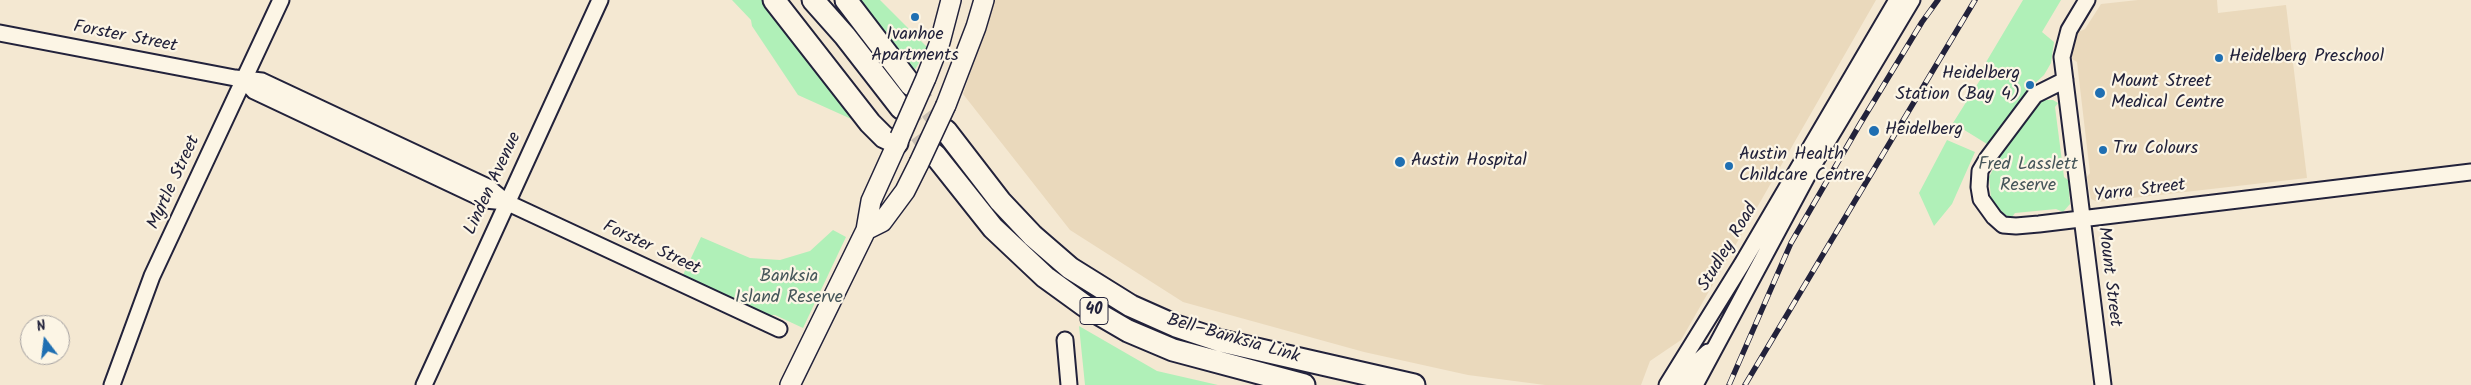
<!DOCTYPE html>
<html>
<head>
<meta charset="utf-8">
<style>
  body { margin:0 }
  #map { position:relative; width:2471px; height:385px; overflow:hidden; background:#f4e8d2; font-family:Kalam,sans-serif }
  canvas { display:block }
  .north { position:absolute; left:20px; top:315px; width:50px; height:50px; box-sizing:border-box; background:#fcf5e5; border:1px solid #a5a1a1; border-radius:50%; rotate:345deg; font-size:14px; font-weight:700; line-height:20px; text-align:center; color:#22223b }
  .north::after { content:''; display:block; margin:auto; width:18px; height:22px; background:#1f6fb2; clip-path:polygon(50% 0,100% 100%,50% 72%,0 100%) }
</style>
</head>
<body>
<div id="map">
<canvas width="2471" height="385"></canvas>
<div class="north">N</div>
</div>
<script>
const ctx = document.querySelector('canvas').getContext('2d');
ctx.lineJoin = 'round';
function paint(path, color) { ctx.fillStyle = color; ctx.fill(path, 'evenodd'); }
const shape = rows => new Path2D(rows.map(r => 'M' + r).join(''));
function strokePath(path, color, width, dash) { ctx.strokeStyle = color; ctx.lineWidth = width; ctx.lineCap = dash ? 'butt' : 'round'; ctx.setLineDash(dash || []); ctx.stroke(path); }
function write(font, color, halo, rows, align = 'center') {
  ctx.font = font + ' Kalam,sans-serif'; ctx.lineWidth = 4.5; ctx.setLineDash([]); ctx.textBaseline = 'middle'; ctx.strokeStyle = halo; ctx.fillStyle = color; for (const [text, x, y, turn = 0] of rows) {
    ctx.save(); ctx.translate(x, y); ctx.rotate((+turn || 0) * Math.PI / 180); ctx.textAlign = isNaN(turn) ? turn : align; if (halo) ctx.strokeText(text, 0, 0); ctx.fillText(text, 0, 0); ctx.restore();
  }
}
paint(shape([
  [995,0,1876,0,1681,340,1650,361,1641,385,1545,385,1468,375,1364,352,1183,302,1070,230,963,94],
  [2138,0,2217,0,2218,13,2286,5,2307,178,2098,202,2091,199,2087,177,2090,173,2077,62,2072,59,2071,48,2076,33,2085,29,2101,4]
]), '#ead9bc');
paint(shape([
  [732,0,767,0,858,122,798,95,752,26,751,20],
  [858,0,880,0,928,48,914,71],
  [2023,0,2061,0,2042,32,2054,42,2051,63,2044,75,2032,86,1987,144,1953,123,1980,80,1971,75,1974,71,1979,74],
  [2044,100,2053,100,2058,103,2055,107,2064,177,2068,180,2070,204,2063,212,2056,209,2015,213,2012,217,2008,217,1998,208,1991,198,1989,177,2007,143,2037,104],
  [1947,140,1975,152,1952,204,1934,226,1919,193],
  [833,230,846,237,803,328,775,315,767,315,682,277,701,237,750,258,780,260,810,251],
  [1079,326,1157,371,1218,385,1085,385]
]), '#b0f0b8');
strokePath(shape([
  [911,85,946,131],
  [901,108,935,155]
]), '#cac0b4', 21, [21, 11]);
const minor = shape([
  [2087,0,2069,30,2062,57,2103,385],
  [0,33,235,78,262,81,488,187,506,202,779,329],
  [244,80,254,91,485,200,506,202],
  [2065,80,2035,95,1987,159,1980,171,1979,187,1981,199,1994,217,2003,225,2016,226,2039,224,2471,172],
  [1065,340,1069,385],
  [112,385,152,276,281,0],
  [424,385,600,0],
  [1667,385,1742,264,1897,0],
  [1681,385,1692,367,1708,352],
  [1695,385,1811,169,1912,0]
]);
const major = shape([
  [926,78,940,42,951,0],
  [946,105,976,27,984,0],
  [866,230,882,222,905,191,919,163],
  [790,385,866,230,871,201,900,137]
]);
const highway = shape([
  [774,0,870,123,884,137,897,143],
  [813,0,845,36,901,108],
  [846,0,911,85],
  [946,131,1000,201,1033,236,1070,268,1131,306,1176,326,1221,341,1414,385],
  [935,155,993,228,1045,277,1085,306,1128,331,1173,350,1304,385]
]);
strokePath(minor, '#22223b', 19);
strokePath(major, '#22223b', 22);
strokePath(highway, '#22223b', 25);
strokePath(minor, '#fcf5e5', 15);
strokePath(major, '#fcf5e5', 19);
strokePath(highway, '#fcf5e5', 21);
const rail = shape([
  [1729,385,1791,243,1860,124,1922,22,1938,0],
  [1745,385,1975,0]
]);
strokePath(rail, '#22223b', 5.5);
strokePath(rail, '#fcf5e5', 4, [11]);
const majorBridge = shape([
  [900,137,926,78],
  [919,163,946,105]
]);
strokePath(majorBridge, '#22223b', 22, []);
strokePath(majorBridge, '#fcf5e5', 19);
for (const [x, y, r, color] of [
  [915,17,5,"#1f6fb2"],
  [2219,58,5,"#1f6fb2"],
  [2030,85,5,"#1f6fb2"],
  [2100,93,6,"#1f6fb2"],
  [1874,131,6,"#1f6fb2"],
  [2103,150,5,"#1f6fb2"],
  [1400,162,6,"#1f6fb2"],
  [1729,166,5,"#1f6fb2"]
]) { const dot = new Path2D(); dot.arc(x, y, r, 0, 2 * Math.PI); ctx.fillStyle = color; ctx.fill(dot); strokePath(dot, '#fcf5e5', 2); }
for (const [x, y, w] of [
  [1094,311,28]
]) { const box = new Path2D(); box.roundRect(x - w / 2, y - 13.5, w, 27, 4); ctx.fillStyle = '#fcf5e5'; ctx.fill(box); strokePath(box, '#22223b', 1); }
write('bold 16px', '#22223b', null, [
  ["40",1094,311]
]);
write('18px', '#22223b', '#fcf5e5', [
  ["Ivanhoe",915,36,"center"],
  ["Apartments",915,57,"center"],
  ["Heidelberg Preschool",2229,58],
  ["Heidelberg",2020,75,"right"],
  ["Station (Bay 4)",2020,96,"right"],
  ["Mount Street",2111,83],
  ["Medical Centre",2111,104],
  ["Heidelberg",1885,131],
  ["Tru Colours",2113,150],
  ["Austin Health",1739,156],
  ["Childcare Centre",1739,177],
  ["Austin Hospital",1411,162]
], 'left');
write('18px', '#22223b', '#fcf5e5', [
  ["Forster Street",125,38,11],
  ["Myrtle Street",175,183,-65],
  ["Linden Avenue",494,184,-65],
  ["Yarra Street",2140,192,-7],
  ["Studley Road",1729,248,-59],
  ["Forster Street",651,249,25],
  ["Mount Street",2108,277,83],
  ["Bell–Banksia Link",1233,340,16]
]);
write('18px', '#46565a', '#fcf5e5', [
  ["Fred Lasslett",2028,166],
  ["Reserve",2028,187],
  ["Banksia",789,278],
  ["Island Reserve",789,299]
]);
</script>
</body>
</html>
